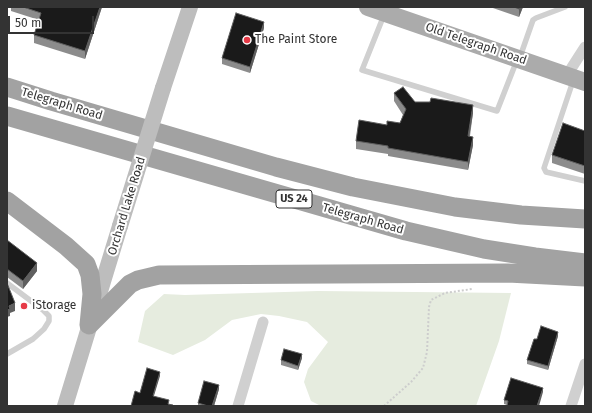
<!DOCTYPE html>
<html>
<head>
<meta charset="utf-8">
<style>
  body { margin:0 }
  #map { position:relative; width:592px; height:413px; overflow:hidden; background:#fff; font-family:"Fira Sans",sans-serif }
  canvas { display:block }
  .frame { position:absolute; inset:0; border:8px solid #333; pointer-events:none }
  .scale { position:absolute; left:8px; top:16px; width:86px; height:18px; box-sizing:border-box; border:2px solid #333; border-top:0; padding-left:5px; font-size:12px; line-height:14px; white-space:nowrap; color:#333; -webkit-text-stroke:3px #fff; paint-order:stroke }
</style>
</head>
<body>
<div id="map">
<canvas width="592" height="413"></canvas>
<div class="frame"></div>
<div class="scale">50 m</div>
</div>
<script>
const ctx = document.querySelector('canvas').getContext('2d');
ctx.lineJoin = 'round';
function paint(path, color) { ctx.fillStyle = color; ctx.fill(path, 'evenodd'); }
const shape = rows => new Path2D(rows.map(r => 'M' + r).join(''));
function strokePath(path, color, width, dash) { ctx.strokeStyle = color; ctx.lineWidth = width; ctx.lineCap = dash ? 'butt' : 'round'; ctx.setLineDash(dash || []); ctx.stroke(path); }
function write(font, color, halo, rows, align = 'center') {
  ctx.font = font + ' "Fira Sans",sans-serif'; ctx.lineWidth = 4; ctx.setLineDash([]); ctx.textBaseline = 'middle'; ctx.strokeStyle = halo; ctx.fillStyle = color; for (const [text, x, y, turn = 0] of rows) {
    ctx.save(); ctx.translate(x, y); ctx.rotate((+turn || 0) * Math.PI / 180); ctx.textAlign = isNaN(turn) ? turn : align; if (halo) ctx.strokeText(text, 0, 0); ctx.fillText(text, 0, 0); ctx.restore();
  }
}
paint(shape([
  [318,291,511,293,499,341,476,406,321,406,311,401,304,382,308,369,328,342,307,322,279,316,261,314,232,320,205,340,173,355,138,342,145,311,164,294,185,295]
]), '#e6ecdf');
strokePath(shape([
  [384,406,411,382,423,368,427,352,429,307,431,300,445,293,472,289]
]), '#cdcdcd', 2, [2, 2]);
strokePath(shape([
  [384,15,362,70,497,111,517,60],
  [520,57,533,20,536,18,565,7],
  [573,81,544,168,546,172,585,181],
  [7,283,43,310,49,316,49,321,44,329,33,339,7,354]
]), '#d0d0d0', 5.5);
strokePath(shape([
  [567,75,585,47],
  [238,406,263,322],
  [571,406,585,364]
]), '#d0d0d0', 11);
strokePath(shape([
  [163,88,190,7],
  [65,406,120,226]
]), '#bdbdbd', 16);
strokePath(shape([
  [368,7,585,82]
]), '#ababab', 18);
strokePath(shape([
  [7,87,51,101,276,167,353,187,455,207,521,215,585,219],
  [7,116,406,231,484,249,535,257,585,263],
  [7,201,66,246,86,264,90,275,92,294,89,325],
  [89,325,130,284,138,280,159,275,508,273,585,277]
]), '#a2a2a2', 19);
strokePath(shape([
  [120,226,163,88]
]), '#bdbdbd', 16);
paint(shape([
  [11,7,102,7,85,59,34,43,34,35,39,20,11,11],
  [490,7,523,7,519,17],
  [264,28,250,73,222,64,222,58],
  [394,93,415,102,473,113,470,136,473,145,468,170,388,156,388,154,356,149,356,141,387,125,400,123,403,115,394,101],
  [585,131,585,174,552,163,552,155],
  [7,240,37,271,23,289,7,277],
  [558,336,548,370,527,364,527,360,537,339],
  [302,358,298,370,281,365,281,360],
  [219,389,214,406,198,406,198,403],
  [543,392,507,405,504,404,504,400]
]), '#8c8c8c');
paint(shape([
  [100,7,102,7,85,59,85,51],
  [520,7,523,7,519,17,519,9],
  [264,22,264,28,250,73,250,67],
  [473,105,473,113,468,144,468,136],
  [473,137,473,145,468,170,468,162],
  [37,263,37,271,23,289,23,281],
  [15,303,15,311,10,313,10,316,7,317,7,310,9,306],
  [558,332,558,336,548,370,548,366],
  [302,354,302,358,298,370,298,366],
  [160,372,160,376,153,399,153,396],
  [219,385,219,389,214,406,212,406],
  [543,388,543,392,539,406,537,406]
]), '#5f5f5f');
const building = shape([
  [23,7,100,7,85,51,34,35,41,13,23,7],
  [514,7,520,7,519,9,514,7],
  [236,13,264,22,250,67,222,58,236,13],
  [403,87,415,102,430,102,431,98,473,105,468,136,473,137,468,162,388,148,388,146,356,141,359,120,387,125,387,121,400,123,406,109,394,93,403,87],
  [563,123,585,131,585,166,552,155,563,123],
  [7,240,37,263,23,281,7,269,7,240],
  [7,283,15,303,9,306,10,309,7,310,7,283],
  [541,326,558,332,548,366,527,360,534,339,537,339,541,326],
  [284,349,302,354,298,366,281,360,284,349],
  [147,368,160,372,153,396,169,400,168,404,173,405,172,406,131,406,135,391,140,393,147,368],
  [511,378,543,388,537,406,507,406,508,401,504,400,511,378],
  [204,381,219,385,212,406,208,406,198,403,204,381]
]);
paint(building, '#1a1a1a');
strokePath(building, '#5f5f5f', 1);
for (const [x, y, r, color] of [
  [247,40,4,"#e63946"],
  [24,306,4,"#e63946"]
]) { const dot = new Path2D(); dot.arc(x, y, r, 0, 2 * Math.PI); ctx.fillStyle = color; ctx.fill(dot); strokePath(dot, '#fff', 1.5); }
for (const [x, y, w] of [
  [294,199,36]
]) { const box = new Path2D(); box.roundRect(x - w / 2, y - 9, w, 18, 3); ctx.fillStyle = '#fff'; ctx.fill(box); strokePath(box, '#333', 1); }
write('bold 11px', '#333', null, [
  ["US 24",294,199]
]);
write('12px', '#333', '#fff', [
  ["The Paint Store",255,40],
  ["iStorage",32,306]
], 'left');
write('12px', '#333', '#fff', [
  ["Old Telegraph Road",476,44,19],
  ["Telegraph Road",62,104,17],
  ["Orchard Lake Road",127,206,-73],
  ["Telegraph Road",363,219,16]
]);
</script>
</body>
</html>
